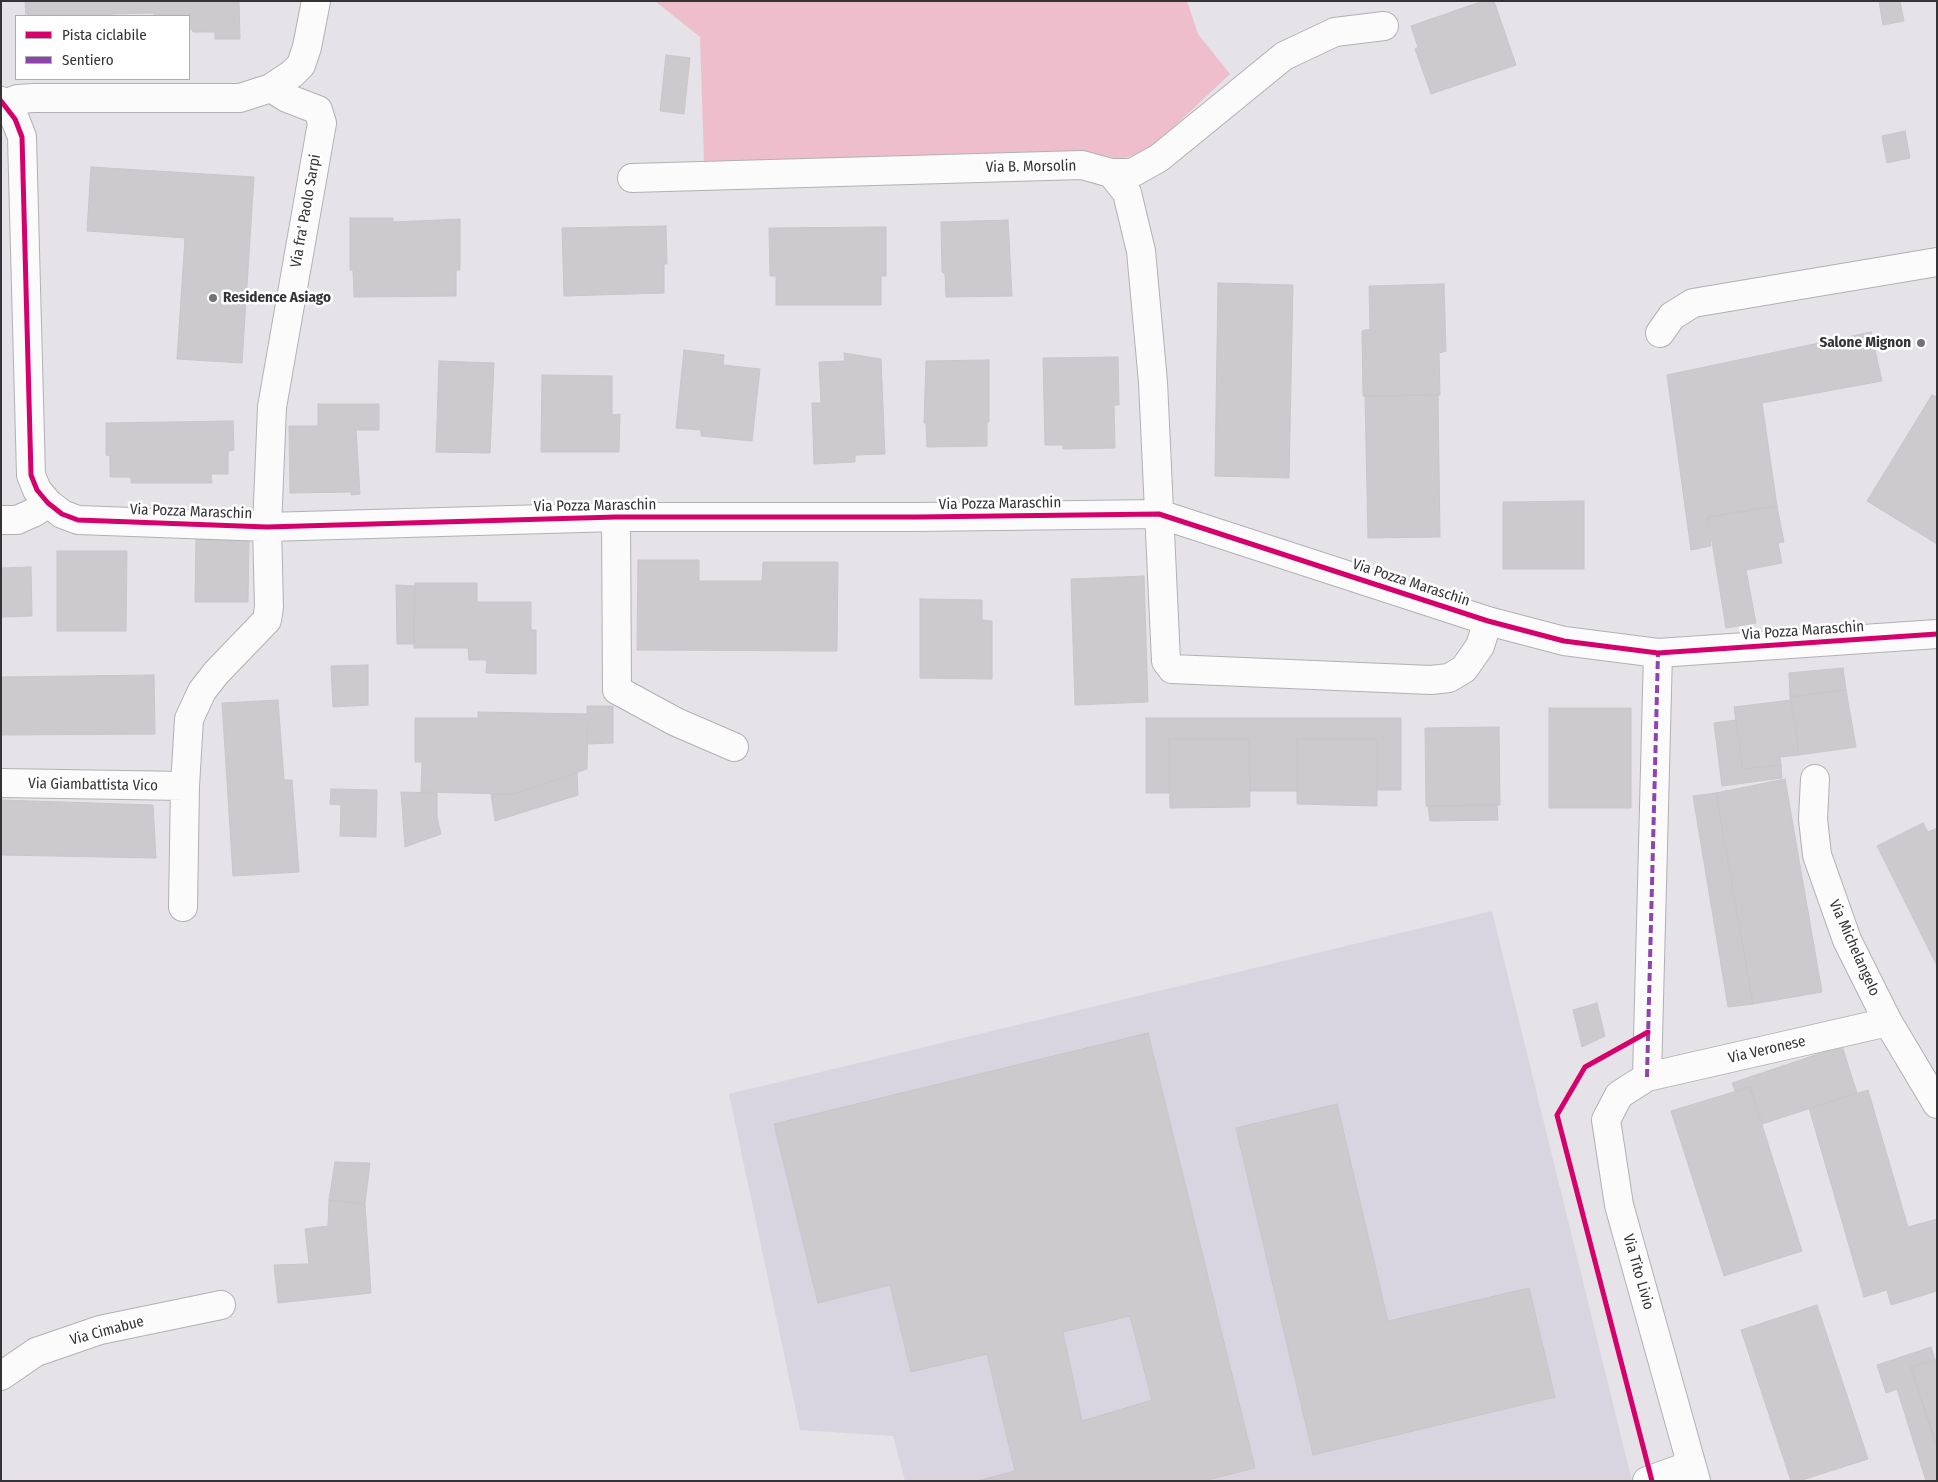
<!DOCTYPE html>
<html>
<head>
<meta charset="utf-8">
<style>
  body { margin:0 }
  #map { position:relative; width:1938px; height:1482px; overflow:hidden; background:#e5e3e8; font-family:"Fira Sans Condensed",sans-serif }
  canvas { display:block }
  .frame { position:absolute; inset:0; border:2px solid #343336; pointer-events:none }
  .legend { position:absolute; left:15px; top:15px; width:175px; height:65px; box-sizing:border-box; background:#fff; border:1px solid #aeadaf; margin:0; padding:6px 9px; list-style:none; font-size:15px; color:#343336 }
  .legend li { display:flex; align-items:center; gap:10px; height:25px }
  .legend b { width:25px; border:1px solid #aeadaf }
</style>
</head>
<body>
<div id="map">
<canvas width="1938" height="1482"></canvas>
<div class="frame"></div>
<ul class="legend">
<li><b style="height:6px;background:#d6006c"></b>Pista ciclabile</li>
<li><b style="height:6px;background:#8e44ad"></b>Sentiero</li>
</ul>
</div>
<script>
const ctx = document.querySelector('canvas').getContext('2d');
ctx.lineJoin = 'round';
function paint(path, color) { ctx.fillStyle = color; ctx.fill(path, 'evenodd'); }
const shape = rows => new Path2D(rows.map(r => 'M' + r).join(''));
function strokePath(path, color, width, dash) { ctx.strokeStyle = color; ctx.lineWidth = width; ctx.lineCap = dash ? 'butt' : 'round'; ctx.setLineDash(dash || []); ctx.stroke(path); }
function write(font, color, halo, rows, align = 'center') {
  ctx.font = font + ' "Fira Sans Condensed",sans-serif'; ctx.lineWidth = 5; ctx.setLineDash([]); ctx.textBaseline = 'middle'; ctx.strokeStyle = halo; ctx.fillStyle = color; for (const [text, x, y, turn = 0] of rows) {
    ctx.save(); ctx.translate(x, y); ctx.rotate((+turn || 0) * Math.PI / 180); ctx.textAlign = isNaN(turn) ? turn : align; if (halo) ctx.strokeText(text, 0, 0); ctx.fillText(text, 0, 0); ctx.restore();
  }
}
paint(shape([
  [1492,911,1632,1481,905,1481,893,1436,800,1430,729,1094]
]), '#d9d5e0');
paint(shape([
  [655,1,1187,1,1198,34,1230,74,1162,138,1143,153,1120,159,1096,154,704,163,700,37]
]), '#eebecc');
const building = shape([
  [25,1,239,1,240,39,215,39,215,32,193,32,192,29,189,29,189,16,154,16,154,13,112,14,112,16,26,16,25,1],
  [1483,1,1494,1,1516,65,1431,94,1415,49,1418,47,1411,26,1483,1],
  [1879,1,1900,1,1904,21,1883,25,1879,1],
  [666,55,690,58,684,114,660,111,666,55],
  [1905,131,1910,158,1887,163,1882,136,1905,131],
  [91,167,254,177,242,363,177,359,185,238,87,231,91,167],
  [350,218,393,218,393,222,460,219,460,270,456,270,456,296,354,297,353,270,350,270,350,218],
  [1008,220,1012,296,946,297,945,274,942,272,941,222,1008,220],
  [666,226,667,264,664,264,664,293,564,296,562,228,666,226],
  [886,227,886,276,881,276,881,305,776,305,776,276,770,276,769,228,886,227],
  [1218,283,1293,285,1289,478,1215,476,1218,283],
  [1444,284,1446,351,1439,353,1440,395,1363,396,1362,331,1370,329,1369,286,1444,284],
  [1871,332,1882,381,1762,403,1777,506,1708,517,1711,546,1691,550,1667,375,1871,332],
  [684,350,724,355,723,365,760,369,752,441,701,436,701,430,676,428,684,350],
  [844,353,881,359,885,454,855,455,855,462,814,464,812,403,821,403,819,362,845,361,844,353],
  [1118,357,1119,405,1114,405,1115,448,1063,449,1063,445,1045,445,1043,358,1118,357],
  [989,360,989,422,987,422,987,446,927,447,926,423,924,423,926,361,989,360],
  [439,361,494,363,490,453,436,452,439,361],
  [542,375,612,376,612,415,620,414,619,452,541,452,542,375],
  [1438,395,1440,537,1368,538,1365,396,1438,395],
  [1932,395,1937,397,1937,544,1867,501,1932,395],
  [318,404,379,404,379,430,356,430,360,494,351,495,351,492,290,493,289,426,318,426,318,404],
  [233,421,234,450,228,451,228,474,211,474,212,483,131,483,131,477,110,477,110,456,106,455,106,423,233,421],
  [1584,501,1584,569,1503,569,1503,502,1584,501],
  [1777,506,1784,542,1778,543,1782,563,1746,570,1756,623,1726,628,1708,517,1777,506],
  [196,539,249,539,248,602,195,602,196,539],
  [57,551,127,551,126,631,57,631,57,551],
  [638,560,699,560,699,581,762,581,763,562,838,562,837,651,637,650,638,560],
  [31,567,32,616,1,617,1,568,31,567],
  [1144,576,1148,702,1075,705,1071,579,1144,576],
  [415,583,477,583,477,602,531,602,531,630,536,630,536,674,486,673,487,660,469,660,468,648,414,648,415,583],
  [396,585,415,586,414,644,397,644,396,585],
  [920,599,982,600,982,620,992,621,992,679,920,678,920,599],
  [368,665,368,705,333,707,331,666,368,665],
  [1843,668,1846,690,1790,697,1789,673,1843,668],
  [154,675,155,734,1,735,1,677,154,675],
  [1846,690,1856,747,1799,755,1790,697,1846,690],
  [278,700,284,780,292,780,299,872,233,876,222,703,278,700],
  [1791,700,1799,755,1780,757,1781,765,1743,769,1734,707,1791,700],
  [587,706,613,706,613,743,587,744,587,706],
  [1549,708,1631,708,1631,808,1549,808,1549,708],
  [478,712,588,714,587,769,514,794,421,792,422,762,415,762,415,718,478,718,478,712],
  [1146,718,1401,718,1401,790,1377,790,1377,739,1297,739,1297,791,1250,791,1249,739,1169,739,1169,793,1146,793,1146,718],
  [1736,720,1743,769,1781,765,1782,778,1722,786,1714,723,1736,720],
  [1499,727,1500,805,1426,806,1425,728,1499,727],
  [1169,739,1249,739,1250,807,1170,808,1169,739],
  [1297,739,1377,739,1377,806,1297,804,1297,739],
  [577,773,578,795,495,821,491,794,514,794,577,773],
  [1785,779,1822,992,1753,1004,1716,793,1785,779],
  [331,789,377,790,376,837,340,836,341,805,330,804,331,789],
  [401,792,437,793,437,817,441,834,405,847,401,792],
  [1716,793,1753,1004,1728,1007,1693,796,1716,793],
  [1,800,153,805,156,858,1,855,1,800],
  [1497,805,1498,820,1430,821,1428,806,1497,805],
  [1923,823,1928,832,1937,828,1937,966,1877,846,1923,823],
  [1597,1003,1605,1036,1582,1047,1573,1010,1597,1003],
  [1148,1033,1255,1468,1203,1481,977,1481,1015,1471,987,1354,911,1372,890,1285,818,1303,774,1124,1148,1033],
  [1130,1316,1152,1400,1082,1421,1063,1332,1130,1316],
  [1842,1046,1857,1093,1762,1124,1750,1087,1735,1091,1732,1083,1842,1046],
  [1750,1087,1802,1251,1724,1276,1671,1111,1750,1087],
  [1868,1090,1908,1227,1937,1219,1937,1291,1891,1305,1887,1290,1864,1297,1809,1108,1868,1090],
  [1337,1104,1388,1321,1529,1288,1555,1397,1313,1455,1236,1128,1337,1104],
  [335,1162,370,1163,365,1204,329,1200,335,1162],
  [329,1200,365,1204,371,1293,278,1303,274,1265,309,1264,305,1229,328,1226,329,1200],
  [1817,1305,1868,1459,1799,1481,1791,1481,1741,1330,1817,1305],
  [1931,1347,1935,1360,1911,1367,1937,1447,1937,1479,1926,1481,1897,1389,1886,1393,1877,1365,1931,1347],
  [1937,1359,1937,1447,1911,1367,1937,1359]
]);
paint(building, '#cccacd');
strokePath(building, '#c8c6c9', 1);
const minor = shape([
  [1,101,15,119,22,137,31,475,37,490,48,503,62,514,78,520,267,527,616,517,917,517,1159,514,1488,621,1564,641,1658,653,1937,634],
  [4,104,18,99,34,98,240,98,271,88,292,74,301,65,307,47,316,1],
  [1111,173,1132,173,1159,158,1284,56,1335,32,1384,26],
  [632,178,1082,165,1111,173,1127,193,1141,251,1153,382,1166,661,1172,669,1431,680,1449,678,1464,669,1480,646,1488,621],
  [1660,333,1672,316,1693,303,1937,262],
  [616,517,617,690,676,722,734,747],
  [1,520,17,520,35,512,48,503],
  [1815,779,1813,819,1817,855,1847,940,1888,1022,1937,1104],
  [1,783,185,786],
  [183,907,185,786,189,719,202,691,216,673,267,620,269,607,267,527,272,407,322,123,318,110,287,98,271,88],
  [1647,1077,1658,653],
  [1,1376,36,1352,100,1330,221,1305],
  [1647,1481,1691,1465],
  [1696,1481,1619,1205,1606,1120,1619,1095,1647,1077,1888,1022]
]);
strokePath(minor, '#b1b0b3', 30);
strokePath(minor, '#fbfbfc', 28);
strokePath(shape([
  [1647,1077,1658,653]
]), '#8e44ad', 4, [8, 4]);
strokePath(shape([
  [1,101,15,119,22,137,31,475,37,490,48,503,62,514,78,520,267,527,616,517,917,517,1159,514,1488,621,1564,641,1658,653,1937,634],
  [1648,1032,1585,1067,1557,1115,1652,1481]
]), '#d6006c', 5);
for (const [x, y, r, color] of [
  [213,298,5,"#727174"],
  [1921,343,5,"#727174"]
]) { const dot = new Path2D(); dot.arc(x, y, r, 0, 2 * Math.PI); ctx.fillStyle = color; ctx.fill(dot); strokePath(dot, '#fff', 2); }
write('15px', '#343336', '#fff', [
  ["Via B. Morsolin",1031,167,-1],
  ["Via fra' Paolo Sarpi",306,211,-80],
  ["Via Pozza Maraschin",1000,504,-1],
  ["Via Pozza Maraschin",595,506,-1],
  ["Via Pozza Maraschin",191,512,2],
  ["Via Pozza Maraschin",1411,583,18],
  ["Via Pozza Maraschin",1803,631,-4],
  ["Via Giambattista Vico",93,785,1],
  ["Via Michelangelo",1854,948,66],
  ["Via Veronese",1767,1050,-13],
  ["Via Tito Livio",1638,1272,74],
  ["Via Cimabue",107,1331,-15]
]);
write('bold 15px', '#343336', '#fff', [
  ["Residence Asiago",223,298],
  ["Salone Mignon",1911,343,"right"]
], 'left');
</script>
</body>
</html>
